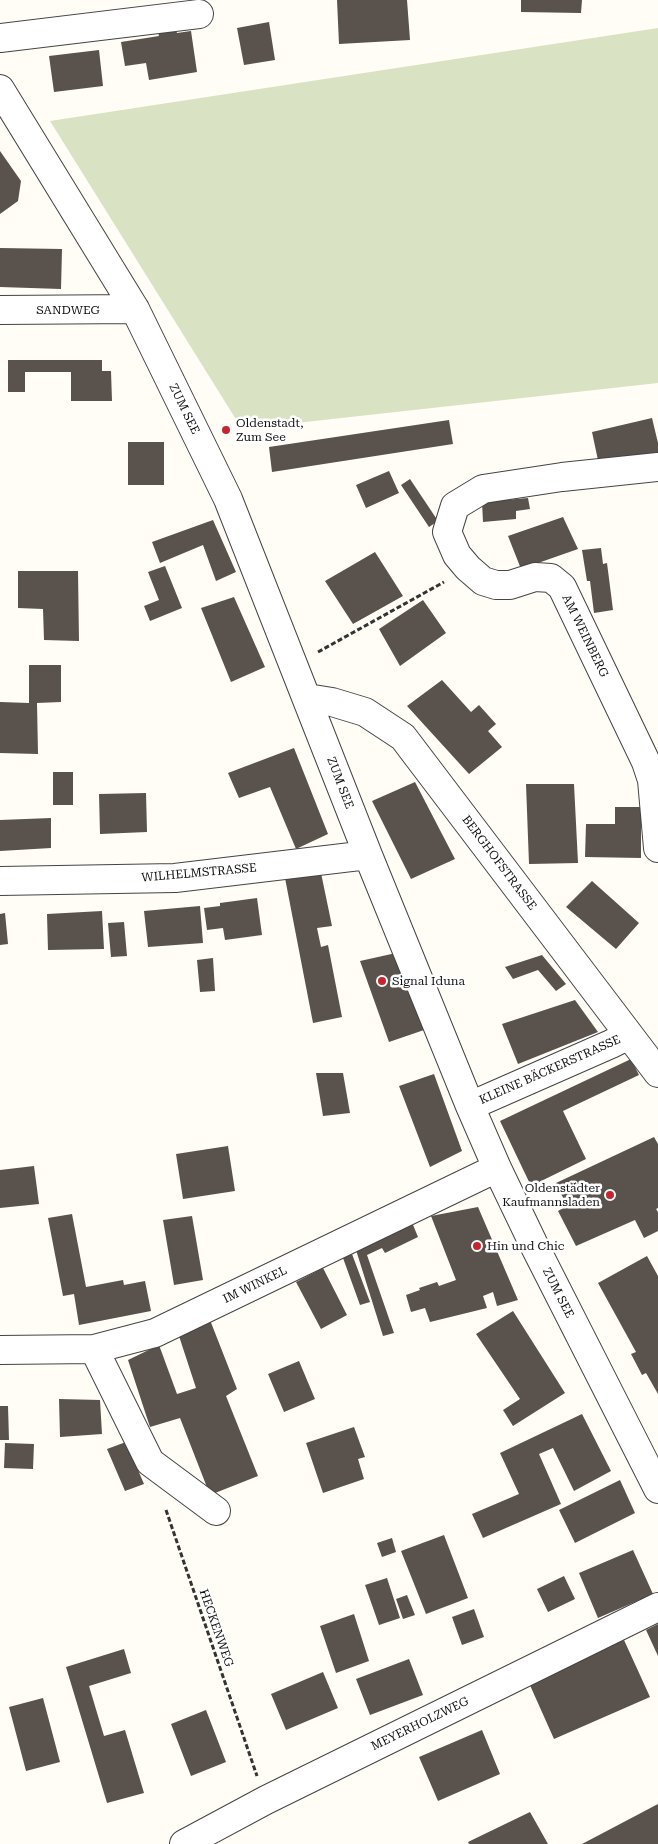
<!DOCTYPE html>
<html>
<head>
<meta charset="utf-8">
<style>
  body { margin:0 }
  canvas { display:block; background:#fffdf5 }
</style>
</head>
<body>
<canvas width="658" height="1844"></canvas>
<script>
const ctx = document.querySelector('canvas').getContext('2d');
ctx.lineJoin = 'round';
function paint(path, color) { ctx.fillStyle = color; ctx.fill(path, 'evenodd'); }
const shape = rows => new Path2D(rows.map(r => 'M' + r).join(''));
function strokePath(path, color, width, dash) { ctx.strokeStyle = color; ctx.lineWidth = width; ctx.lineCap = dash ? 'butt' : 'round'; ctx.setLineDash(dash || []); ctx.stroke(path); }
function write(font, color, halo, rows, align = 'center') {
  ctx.font = font + ' "Roboto Serif",serif'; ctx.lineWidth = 5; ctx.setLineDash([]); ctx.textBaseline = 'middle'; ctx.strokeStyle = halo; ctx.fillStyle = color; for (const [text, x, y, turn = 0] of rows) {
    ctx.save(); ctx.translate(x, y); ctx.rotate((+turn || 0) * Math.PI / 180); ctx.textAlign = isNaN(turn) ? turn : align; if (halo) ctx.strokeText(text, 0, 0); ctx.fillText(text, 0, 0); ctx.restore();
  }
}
paint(shape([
  [658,28,658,383,242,429,50,121]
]), '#d9e3c4');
paint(shape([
  [337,0,407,0,410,40,339,44],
  [521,0,582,0,581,13,521,12],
  [269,22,275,60,244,65,237,28],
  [176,30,177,33,191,31,197,72,149,80,146,63,125,66,121,42,159,36,158,32],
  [99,50,103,86,54,92,49,56],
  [0,151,21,181,18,201,0,214],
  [0,248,62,249,61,289,0,287],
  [8,360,102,360,102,371,111,371,112,401,71,401,71,372,25,372,25,392,8,392],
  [652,418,658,443,658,452,599,465,592,432],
  [449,420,453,444,272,472,269,447],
  [128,442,164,442,164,485,128,485],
  [389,471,399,493,366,508,356,485],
  [410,479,438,521,429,527,401,485],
  [528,498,530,509,516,511,516,519,483,522,482,502],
  [563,517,578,549,521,569,508,536],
  [213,520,236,572,216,581,203,545,160,563,152,542],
  [601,548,603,564,607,563,613,610,594,613,590,581,587,581,582,550],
  [375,552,403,596,353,624,325,581],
  [165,566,182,608,150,621,144,606,159,600,148,572],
  [18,571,78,571,79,641,44,640,43,609,18,608],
  [234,597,265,667,231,682,201,608],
  [423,600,446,633,400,666,379,629],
  [29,665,61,665,61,702,37,703,38,754,0,753,0,702,29,703],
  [442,680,471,712,479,705,496,724,488,731,502,747,469,774,407,706],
  [294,748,328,834,296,849,270,787,239,798,228,773],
  [53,772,73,772,73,805,53,805],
  [415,782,455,859,411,879,372,801],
  [526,784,574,784,578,863,529,864],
  [146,793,147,832,100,834,99,794],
  [615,807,641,807,641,858,585,857,586,824,615,824],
  [51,818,51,848,0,851,0,820],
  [321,873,332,926,317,928,321,947,328,945,342,1017,313,1023,285,878],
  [592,881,639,923,616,949,566,907],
  [257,898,262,935,225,940,223,928,207,930,204,908,220,906,220,903],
  [200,906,203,943,148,947,144,911],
  [102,911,104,949,48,950,47,914],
  [5,913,8,944,0,945,0,914],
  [124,922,127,956,111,957,108,923],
  [396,953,424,1030,389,1042,360,961],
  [542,955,566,984,556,991,538,970,513,979,505,967],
  [213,958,215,991,200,992,197,960],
  [575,1000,598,1032,518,1064,502,1024],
  [631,1059,639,1075,563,1111,586,1159,531,1186,500,1121],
  [316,1073,343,1073,350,1113,323,1116],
  [434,1074,462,1151,430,1167,399,1086],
  [654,1137,658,1144,658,1208,656,1209,658,1212,658,1231,644,1238,635,1220,576,1246,558,1211,567,1206,556,1183],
  [228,1146,235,1191,183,1199,176,1154],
  [34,1166,39,1204,0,1208,0,1170],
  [478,1207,518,1300,497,1306,493,1292,483,1296,487,1308,430,1322,425,1308,411,1312,406,1295,420,1290,419,1288,437,1282,439,1286,456,1280,431,1216],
  [72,1214,86,1287,123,1280,124,1285,145,1281,151,1311,79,1325,74,1294,63,1296,48,1218],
  [192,1216,203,1280,174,1285,163,1220],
  [411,1220,418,1237,385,1253,382,1248,367,1255,394,1333,383,1336,356,1250],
  [352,1254,370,1302,360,1305,343,1258],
  [647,1256,658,1276,658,1394,646,1373,642,1375,631,1354,636,1352,598,1283],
  [323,1268,347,1315,321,1329,296,1282],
  [513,1311,565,1393,513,1426,503,1410,520,1399,476,1334],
  [210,1320,237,1389,226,1396,258,1476,210,1495,180,1418,150,1427,128,1360,159,1345,177,1394,196,1388,179,1336],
  [299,1361,315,1399,284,1412,268,1374],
  [59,1399,100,1400,102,1434,60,1437],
  [0,1406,8,1406,9,1440,0,1440],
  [582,1414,611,1471,574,1491,553,1448,539,1454,561,1504,483,1538,472,1514,519,1494,500,1453],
  [354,1427,365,1457,358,1459,364,1479,323,1493,306,1443],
  [126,1442,144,1484,125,1491,107,1449],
  [5,1443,34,1444,33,1469,4,1468],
  [620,1480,635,1513,575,1543,559,1510],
  [444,1535,468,1598,426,1614,401,1551],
  [392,1538,396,1552,382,1557,377,1543],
  [633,1550,653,1594,598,1618,579,1573],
  [564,1576,575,1599,548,1612,537,1589],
  [387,1578,400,1618,379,1625,365,1585],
  [407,1595,415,1615,403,1619,396,1599],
  [474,1609,484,1637,462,1645,452,1617],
  [354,1614,369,1661,336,1673,320,1626],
  [658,1624,658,1656,646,1630],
  [624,1640,650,1697,554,1739,529,1683],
  [124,1649,131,1673,89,1686,104,1736,125,1730,144,1793,107,1803,66,1667],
  [409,1659,423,1695,370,1715,356,1679],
  [323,1672,338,1708,286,1730,271,1694],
  [43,1698,60,1762,26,1771,9,1707],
  [206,1710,226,1762,191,1776,171,1724],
  [482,1730,500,1774,438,1801,419,1757],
  [658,1804,658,1844,582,1844],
  [530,1812,548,1844,469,1844,468,1842]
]), '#5a524d');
const minor = shape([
  [0,38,199,14],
  [0,89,135,309,228,499,368,855,470,1106,497,1168,533,1243,658,1489],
  [0,310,135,309],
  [658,467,562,477,483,489,455,506,447,532,457,555,468,568,483,581,496,585,510,585,535,577,551,578,562,587,646,762,652,780,658,848],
  [307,698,332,702,365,712,403,737,658,1073],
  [0,881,175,878,368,855],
  [470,1106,611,1044,629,1035],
  [94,1349,150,1462,216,1511],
  [0,1350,94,1349,155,1333,497,1168],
  [184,1844,266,1800,658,1607]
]);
strokePath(minor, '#444', 30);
strokePath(shape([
  [318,652,444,582],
  [166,1510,257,1776]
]), '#333', 3, [5, 2.5]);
strokePath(minor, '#fff', 28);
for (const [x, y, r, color] of [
  [226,430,5,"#c4262e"],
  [382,981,5,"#c4262e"],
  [610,1195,5,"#c4262e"],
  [477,1246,5,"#c4262e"]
]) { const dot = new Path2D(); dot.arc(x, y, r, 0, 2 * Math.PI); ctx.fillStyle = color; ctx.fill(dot); strokePath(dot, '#fff', 2); }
write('12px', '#111', '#fff', [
  ["SANDWEG",68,310],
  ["ZUM SEE",184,409,64],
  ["AM WEINBERG",585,636,64],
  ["ZUM SEE",340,783,69],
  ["BERGHOFSTRASSE",499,863,53],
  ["WILHELMSTRASSE",199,873,-5],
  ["KLEINE BÄCKERSTRASSE",550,1070,-24],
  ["IM WINKEL",255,1285,-26],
  ["ZUM SEE",558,1293,63],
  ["HECKENWEG",216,1628,71],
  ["MEYERHOLZWEG",420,1724,-26]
]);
write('12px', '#111', '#fff', [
  ["Oldenstadt,",236,423],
  ["Zum See",236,437],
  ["Signal Iduna",392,981],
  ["Oldenstädter",600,1188,"right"],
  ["Kaufmannsladen",600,1202,"right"],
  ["Hin und Chic",487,1246]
], 'left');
</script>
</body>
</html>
